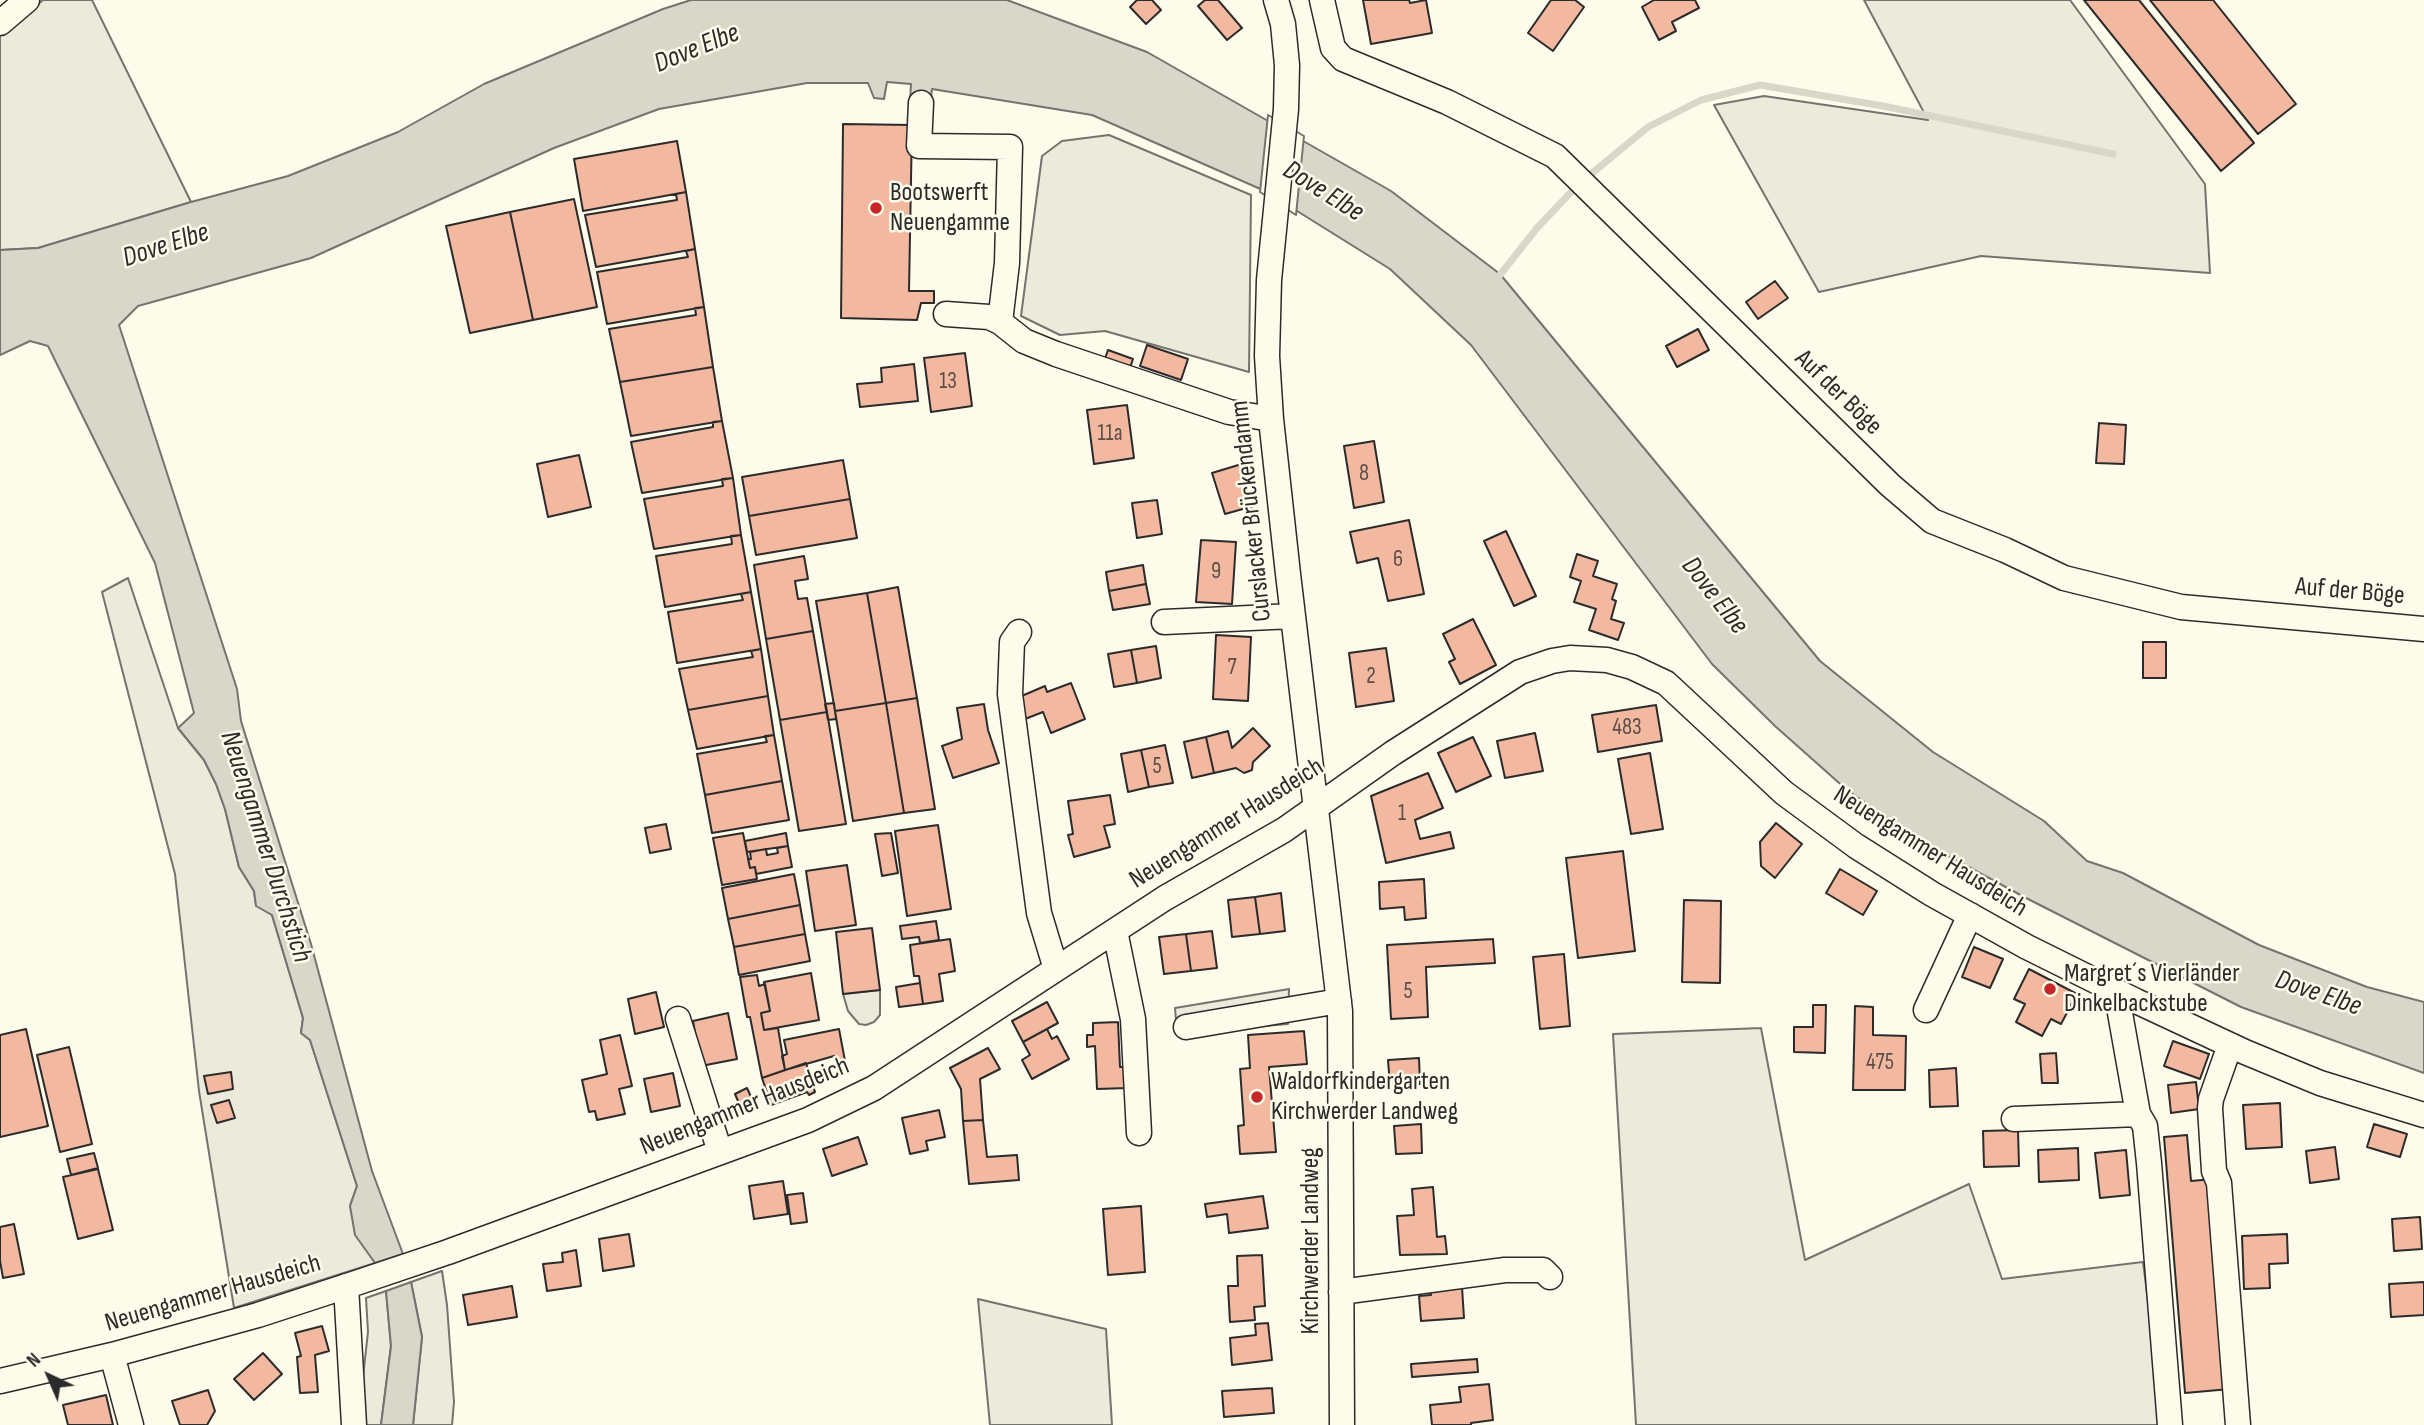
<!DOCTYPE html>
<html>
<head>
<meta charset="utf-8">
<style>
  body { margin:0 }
  #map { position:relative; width:2424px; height:1425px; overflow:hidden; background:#fdfbea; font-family:"Sofia Sans Condensed",sans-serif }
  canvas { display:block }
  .north { position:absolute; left:14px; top:1341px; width:70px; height:70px; -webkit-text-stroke:5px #fdfbea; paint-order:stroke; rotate:316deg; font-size:19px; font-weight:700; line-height:28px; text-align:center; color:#2b2b2b }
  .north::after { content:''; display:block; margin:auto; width:24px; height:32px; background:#2b2b2b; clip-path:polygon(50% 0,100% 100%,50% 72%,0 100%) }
</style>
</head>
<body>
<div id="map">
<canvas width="2424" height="1425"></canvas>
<div class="north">N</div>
</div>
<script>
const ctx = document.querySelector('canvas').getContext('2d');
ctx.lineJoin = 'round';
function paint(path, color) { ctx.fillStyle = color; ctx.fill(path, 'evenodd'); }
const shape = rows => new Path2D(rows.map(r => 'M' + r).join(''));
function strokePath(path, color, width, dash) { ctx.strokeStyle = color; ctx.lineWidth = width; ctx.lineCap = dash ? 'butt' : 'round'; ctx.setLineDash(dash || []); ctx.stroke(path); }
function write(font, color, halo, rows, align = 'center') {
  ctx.font = font + ' "Sofia Sans Condensed",sans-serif'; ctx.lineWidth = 5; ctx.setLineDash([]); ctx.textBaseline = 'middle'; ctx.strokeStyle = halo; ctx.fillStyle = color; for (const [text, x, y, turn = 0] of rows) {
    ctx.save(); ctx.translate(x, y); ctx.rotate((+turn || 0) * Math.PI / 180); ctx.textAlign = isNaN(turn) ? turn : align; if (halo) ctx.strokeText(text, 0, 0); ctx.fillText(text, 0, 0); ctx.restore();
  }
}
const green = shape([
  [43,0,92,0,191,202,38,248,0,250,0,36,43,0],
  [1864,0,2070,0,2205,184,2210,273,1981,256,1819,292,1714,105,1764,96,1928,120,1864,0],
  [1109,135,1251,195,1249,372,1105,331,1060,335,1021,316,1042,156,1062,141,1109,135],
  [128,578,178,728,204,760,216,784,225,809,239,867,254,891,256,905,272,915,303,1018,301,1033,310,1040,357,1186,350,1206,375,1263,234,1308,199,1091,175,874,102,592,128,578],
  [880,990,880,1015,874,1022,866,1025,859,1024,848,1011,843,994,880,990],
  [1761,1028,1805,1260,1969,1184,2002,1279,2143,1262,2164,1425,1636,1425,1613,1034,1761,1028],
  [442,1271,447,1305,454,1402,452,1425,413,1425,422,1337,411,1282,442,1271],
  [386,1291,391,1346,381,1425,365,1425,363,1377,368,1332,366,1298,386,1291],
  [978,1299,1106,1329,1112,1425,990,1425,978,1299]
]);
paint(green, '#ecebdb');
strokePath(green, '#74746e', 2);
const parking = shape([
  [1289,989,1288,1024,1177,1033,1175,1008,1289,989]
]);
paint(parking, '#eceadb');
strokePath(parking, '#74746e', 2);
const water = shape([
  [691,0,1007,0,1147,52,1391,191,1500,274,1820,661,1933,752,2044,821,2087,861,2123,873,2259,945,2367,987,2424,1002,2424,1073,2241,1007,2028,899,1922,842,1847,790,1775,726,1712,664,1471,345,1390,269,1265,191,1092,115,932,89,930,104,910,102,911,84,887,82,884,99,874,98,868,83,807,83,659,109,554,148,311,258,138,306,119,325,237,689,241,721,311,944,372,1171,403,1254,375,1263,355,1235,350,1206,357,1186,310,1040,301,1033,303,1018,272,915,256,906,254,891,239,867,225,809,216,784,204,760,178,728,194,713,155,563,48,346,30,341,0,355,0,250,38,248,191,202,288,176,398,132,484,84,663,9,691,0],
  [411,1282,422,1337,413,1425,381,1425,391,1346,386,1291,411,1282]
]);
paint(water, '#d8d7c9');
strokePath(water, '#74746e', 2);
const pier = shape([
  [1268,115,1304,136,1296,215,1260,192,1268,115]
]);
paint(pier, '#fdfbea');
strokePath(pier, '#74746e', 2);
strokePath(shape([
  [1591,174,1648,127,1701,100,1760,85,1883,106,2113,154],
  [1496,280,1537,228,1573,190]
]), '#d8d7c9', 7);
const building = shape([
  [1137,0,1152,0,1161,10,1146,24,1130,7,1137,0],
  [1205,0,1218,0,1242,28,1227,40,1198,6,1205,0],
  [1363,0,1409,0,1410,3,1426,0,1432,33,1371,44,1363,0],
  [1551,0,1575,0,1584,7,1553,51,1528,33,1551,0],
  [1654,0,1695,0,1699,8,1672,22,1676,31,1659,40,1642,7,1654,0],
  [2084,0,2139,0,2254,143,2221,171,2084,0],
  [2150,0,2213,0,2296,104,2258,134,2150,0],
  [843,124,912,125,909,291,934,291,934,303,921,303,917,320,841,318,843,124],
  [677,141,686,192,583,211,574,159,677,141],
  [686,192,695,249,596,267,585,215,677,200,676,194,686,192],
  [574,199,597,307,533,320,510,212,574,199],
  [510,212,533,320,470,333,446,226,510,212],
  [695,249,704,307,607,324,597,272,688,257,686,251,695,249],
  [1775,281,1788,298,1758,319,1746,302,1775,281],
  [704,307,713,367,620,382,609,329,696,315,695,308,704,307],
  [1698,329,1709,350,1677,367,1666,346,1698,329],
  [1147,345,1188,359,1181,380,1140,366,1147,345],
  [1108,350,1133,359,1129,371,1104,361,1108,350],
  [965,353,972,406,931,412,924,358,965,353],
  [914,364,918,401,860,407,857,384,882,382,881,368,914,364],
  [713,367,722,421,631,436,620,382,713,367],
  [1127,405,1134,458,1094,464,1087,410,1127,405],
  [722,421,733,478,642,493,631,442,713,427,713,422,722,421],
  [2099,423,2126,425,2124,464,2096,463,2099,423],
  [1374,441,1384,502,1354,508,1344,446,1374,441],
  [579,455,591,507,548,517,537,464,579,455],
  [843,460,850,499,749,516,742,477,843,460],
  [1245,463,1257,505,1225,514,1212,473,1245,463],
  [733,478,741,535,654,549,644,499,723,486,722,479,733,478],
  [850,499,857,538,756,555,749,516,850,499],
  [1157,500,1162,534,1137,538,1132,503,1157,500],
  [1409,520,1424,594,1388,601,1378,558,1357,563,1350,532,1409,520],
  [1506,531,1536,596,1514,606,1484,541,1506,531],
  [741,535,751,592,665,607,656,556,732,544,731,536,741,535],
  [1201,540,1236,542,1232,604,1196,602,1201,540],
  [1577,554,1598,561,1593,576,1617,584,1612,599,1616,601,1611,619,1624,623,1618,640,1589,630,1596,609,1574,602,1581,581,1570,577,1577,554],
  [804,556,808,579,795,581,798,599,807,598,813,631,766,639,754,565,804,556],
  [1143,565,1146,584,1109,591,1106,572,1143,565],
  [1146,584,1150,604,1113,610,1109,591,1146,584],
  [898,587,917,698,886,703,867,593,898,587],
  [751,592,761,649,677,663,668,612,743,600,741,594,751,592],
  [867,593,886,703,835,711,816,601,867,593],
  [1473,619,1496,665,1460,684,1449,662,1455,659,1443,634,1473,619],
  [813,631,827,712,780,720,766,639,813,631],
  [1216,635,1251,637,1248,701,1213,699,1216,635],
  [2143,642,2166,642,2166,678,2143,678,2143,642],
  [1156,646,1161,678,1137,683,1131,650,1156,646],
  [1386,648,1394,701,1356,707,1349,653,1386,648],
  [761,649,768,696,688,710,679,669,753,657,751,651,761,649],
  [1131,650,1137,683,1114,687,1108,654,1131,650],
  [1071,683,1085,719,1051,733,1043,712,1025,719,1017,698,1045,686,1047,692,1071,683],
  [768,696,774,735,697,749,688,710,768,696],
  [917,698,935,809,904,813,886,703,917,698],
  [834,703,836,719,828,720,825,704,834,703],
  [886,703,904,813,853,821,835,711,886,703],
  [984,704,988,730,999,763,953,778,942,746,962,739,957,708,984,704],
  [1656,705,1662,741,1598,752,1592,715,1656,705],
  [827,712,846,824,799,831,780,720,827,712],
  [1253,728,1270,746,1253,762,1252,770,1244,773,1236,768,1214,773,1206,737,1228,731,1232,748,1253,728],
  [1535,733,1543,771,1505,778,1497,741,1535,733],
  [774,735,782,781,705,795,697,754,767,742,765,736,774,735],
  [1206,737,1214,773,1192,778,1184,742,1206,737],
  [1473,737,1491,776,1456,792,1438,753,1473,737],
  [1165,745,1173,783,1149,787,1141,750,1165,745],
  [1141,750,1149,787,1128,792,1121,754,1141,750],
  [1650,753,1663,829,1631,834,1618,759,1650,753],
  [1428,773,1443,808,1415,820,1420,839,1450,832,1454,848,1386,863,1371,796,1428,773],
  [782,781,789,820,712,833,705,795,782,781],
  [1110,795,1115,824,1104,826,1110,847,1074,857,1068,835,1073,834,1068,801,1110,795],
  [1776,823,1802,844,1775,878,1761,866,1760,842,1776,823],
  [666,824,671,849,650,853,645,828,666,824],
  [938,825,951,909,907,916,895,831,938,825],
  [743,833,750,868,755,867,757,879,722,885,713,838,743,833],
  [786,833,788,846,747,852,745,841,786,833],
  [891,833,898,873,882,876,875,834,891,833],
  [788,846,792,867,756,874,755,867,750,868,748,859,751,859,750,852,766,849,767,855,778,853,777,848,788,846],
  [1623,851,1635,951,1578,958,1566,858,1623,851],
  [847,865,856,925,815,931,806,871,847,865],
  [1840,869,1877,891,1863,915,1826,893,1840,869],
  [794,874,800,905,728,919,722,888,794,874],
  [1424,879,1426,918,1405,920,1404,907,1380,909,1379,882,1424,879],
  [1281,893,1285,931,1260,934,1255,897,1281,893],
  [1255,897,1260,934,1232,937,1228,900,1255,897],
  [1684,900,1721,901,1720,983,1682,982,1684,900],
  [800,905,805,934,734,947,728,919,800,905],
  [936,921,939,940,920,943,919,937,902,939,900,926,936,921],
  [872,928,880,990,843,994,836,932,872,928],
  [1212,931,1217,968,1191,971,1186,934,1212,931],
  [805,934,810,961,739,975,734,947,805,934],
  [1186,934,1191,971,1164,974,1159,937,1186,934],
  [950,939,955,971,939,974,943,1001,923,1004,919,976,914,976,910,945,950,939],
  [1493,939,1495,963,1426,967,1428,1017,1391,1019,1387,945,1493,939],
  [1974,947,2003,959,1990,988,1962,977,1974,947],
  [1564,954,1570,1026,1540,1029,1533,957,1564,954],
  [2029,969,2077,994,2061,1024,2051,1019,2042,1036,2016,1022,2025,1004,2014,999,2029,969],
  [811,973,819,1020,764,1030,761,1013,770,1011,764,982,811,973],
  [757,975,759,986,765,984,770,1011,761,1013,764,1030,778,1028,785,1070,762,1078,750,1017,747,1017,740,977,757,975],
  [920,983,923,1004,899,1007,896,987,920,983],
  [656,992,664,1027,635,1034,628,999,656,992],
  [1047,1002,1058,1023,1023,1042,1012,1021,1047,1002],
  [1813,1005,1826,1005,1825,1053,1794,1052,1794,1027,1813,1027,1813,1005],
  [1855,1006,1873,1007,1873,1035,1906,1036,1905,1090,1853,1090,1855,1006],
  [728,1013,737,1059,701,1066,693,1021,728,1013],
  [1118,1022,1120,1067,1127,1067,1128,1088,1097,1089,1095,1046,1087,1047,1087,1035,1093,1035,1093,1023,1118,1022],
  [26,1029,48,1126,0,1137,0,1035,26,1029],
  [839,1029,845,1061,836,1062,834,1056,785,1070,782,1056,787,1054,784,1040,839,1029],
  [1047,1029,1052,1039,1057,1036,1069,1059,1032,1079,1022,1060,1030,1055,1023,1042,1047,1029],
  [1304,1031,1307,1064,1269,1067,1276,1152,1240,1154,1238,1126,1244,1125,1240,1069,1250,1068,1248,1035,1304,1031],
  [620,1035,632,1086,619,1089,625,1114,597,1120,595,1111,589,1112,582,1080,607,1074,600,1040,620,1035],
  [2173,1041,2209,1054,2200,1079,2164,1066,2173,1041],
  [69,1047,92,1144,60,1152,37,1055,69,1047],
  [988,1048,1000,1069,980,1079,983,1120,963,1121,961,1089,950,1068,988,1048],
  [2056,1053,2058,1083,2042,1083,2040,1054,2056,1053],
  [1419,1058,1420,1084,1390,1086,1388,1060,1419,1058],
  [806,1063,815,1092,809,1095,807,1092,771,1105,762,1078,806,1063],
  [1956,1068,1958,1106,1930,1107,1929,1070,1956,1068],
  [231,1072,233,1089,208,1094,204,1076,231,1072],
  [673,1073,680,1106,651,1112,644,1079,673,1073],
  [2196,1082,2199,1109,2171,1113,2168,1085,2196,1082],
  [747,1088,756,1108,743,1113,735,1094,747,1088],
  [229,1100,235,1118,217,1123,211,1105,229,1100],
  [2280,1103,2282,1147,2246,1149,2243,1105,2280,1103],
  [939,1110,945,1137,926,1141,928,1150,910,1154,902,1118,939,1110],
  [983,1120,987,1157,1017,1155,1019,1180,969,1184,963,1121,983,1120],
  [1421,1124,1422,1153,1396,1154,1394,1126,1421,1124],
  [2374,1124,2407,1134,2400,1157,2367,1147,2374,1124],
  [2018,1130,2019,1166,1984,1167,1983,1131,2018,1130],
  [2187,1135,2191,1181,2213,1179,2230,1389,2185,1393,2164,1137,2187,1135],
  [858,1137,867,1164,832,1176,823,1149,858,1137],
  [2335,1147,2339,1179,2310,1183,2306,1151,2335,1147],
  [2078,1148,2079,1180,2039,1182,2038,1150,2078,1148],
  [2126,1150,2130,1195,2100,1198,2095,1153,2126,1150],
  [94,1153,98,1168,71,1175,67,1159,94,1153],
  [98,1169,113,1230,78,1239,63,1177,98,1169],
  [783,1181,788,1214,754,1219,749,1186,783,1181],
  [1433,1187,1437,1237,1445,1236,1447,1254,1400,1255,1397,1216,1414,1215,1412,1189,1433,1187],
  [803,1193,807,1222,791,1224,787,1195,803,1193],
  [1263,1196,1268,1228,1229,1233,1227,1214,1207,1217,1205,1204,1263,1196],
  [1141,1206,1145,1272,1108,1275,1103,1209,1141,1206],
  [2420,1217,2422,1249,2394,1251,2392,1219,2420,1217],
  [14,1224,24,1274,3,1278,0,1261,0,1227,14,1224],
  [629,1234,634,1266,603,1271,599,1239,629,1234],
  [2287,1234,2288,1263,2269,1264,2270,1288,2244,1289,2242,1236,2287,1234],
  [576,1250,581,1286,547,1291,543,1264,563,1262,562,1253,576,1250],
  [1262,1255,1265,1306,1254,1307,1255,1320,1230,1322,1228,1286,1238,1286,1237,1256,1262,1255],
  [2424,1282,2424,1315,2391,1317,2389,1284,2424,1282],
  [512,1286,517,1317,468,1325,463,1295,512,1286],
  [1462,1287,1464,1318,1421,1321,1419,1296,1431,1295,1430,1289,1462,1287],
  [1268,1323,1272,1360,1232,1365,1230,1338,1256,1335,1255,1324,1268,1323],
  [322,1326,329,1351,315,1355,318,1392,300,1393,297,1357,301,1356,295,1333,322,1326],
  [263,1353,282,1374,254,1400,234,1379,263,1353],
  [1477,1359,1478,1372,1412,1377,1411,1364,1477,1359],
  [1489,1384,1493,1420,1471,1423,1471,1425,1432,1425,1430,1405,1461,1402,1459,1387,1489,1384],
  [1272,1388,1274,1413,1224,1417,1222,1391,1272,1388],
  [208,1390,215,1411,207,1425,180,1425,172,1401,208,1390],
  [106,1395,113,1425,68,1425,63,1405,106,1395]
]);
paint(building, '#f2b8a0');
strokePath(building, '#2b2b2b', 2);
const minor = shape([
  [1276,0,1283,24,1287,65,1286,109,1269,280,1267,356,1271,419,1288,574,1340,1011,1342,1425],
  [1322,0,1333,48,1343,59,1447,102,1555,156,1890,485,1932,521,2005,550,2064,578,2181,607,2424,629],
  [0,23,27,0],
  [921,103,919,146,1010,147,1007,263,1000,322],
  [946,314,989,317,1000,322,1024,341,1056,354,1229,412,1271,419],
  [1164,622,1293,616],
  [1019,632,1012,642,1010,694,1039,913,1056,969],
  [1115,931,1133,1019,1139,1133],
  [1926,1010,1970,915],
  [678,1019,720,1152],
  [1186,1027,1339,1001],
  [2230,1045,2211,1099,2210,1108,2214,1171,2219,1183,2238,1425],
  [2138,1114,2145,1126,2149,1163,2170,1425],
  [2014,1119,2138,1114,2120,1013,2125,996],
  [346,1286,354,1425],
  [1341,1292,1505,1270,1543,1270,1550,1277],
  [112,1355,131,1425],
  [0,1381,112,1355,258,1315,353,1284,448,1252,808,1120,874,1088,1165,898,1284,830,1393,753,1520,672,1552,661,1570,658,1607,660,1632,667,1666,683,1784,793,1856,846,1932,894,2027,947,2136,1001,2245,1052,2320,1083,2424,1115]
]);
strokePath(minor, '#2b2b2b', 27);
strokePath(minor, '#fdfbea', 24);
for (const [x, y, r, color] of [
  [876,208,7,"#c62828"],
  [2050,989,7,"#c62828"],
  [1257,1097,7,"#c62828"]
]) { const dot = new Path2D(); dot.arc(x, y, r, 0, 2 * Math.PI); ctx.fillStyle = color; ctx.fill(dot); strokePath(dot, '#fdfbea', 2.5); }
write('23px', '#5d4e48', null, [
  ["13",948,382],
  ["11a",1110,434],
  ["8",1364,474],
  ["6",1398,560],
  ["9",1216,572],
  ["7",1232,668],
  ["2",1371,677],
  ["483",1627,728],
  ["5",1157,767],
  ["1",1402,814],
  ["5",1408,992],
  ["475",1880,1063]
]);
write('26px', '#2b2b2b', '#fdfbea', [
  ["Bootswerft",890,193],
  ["Neuengamme",890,223],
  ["Margret´s Vierländer",2064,974],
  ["Dinkelbackstube",2064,1004],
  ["Waldorfkindergarten",1271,1082],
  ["Kirchwerder Landweg",1271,1112]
], 'left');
write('26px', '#2b2b2b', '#fdfbea', [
  ["Auf der Böge",1838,393,44],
  ["Curslacker Brückendamm",1252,511,-96],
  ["Auf der Böge",2350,592,5],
  ["Neuengammer Hausdeich",1227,824,-32],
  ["Neuengammer Hausdeich",1930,852,32],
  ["Neuengammer Hausdeich",745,1107,-22],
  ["Kirchwerder Landweg",1311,1241,-90],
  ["Neuengammer Hausdeich",213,1294,-16]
]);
write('italic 28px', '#2b2b2b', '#fdfbea', [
  ["Dove Elbe",697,49,-22],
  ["Dove Elbe",1323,192,32],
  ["Dove Elbe",166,246,-18],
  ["Dove Elbe",1714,596,52],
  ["Neuengammer Durchstich",265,847,72],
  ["Dove Elbe",2318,994,19]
]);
</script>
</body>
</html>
